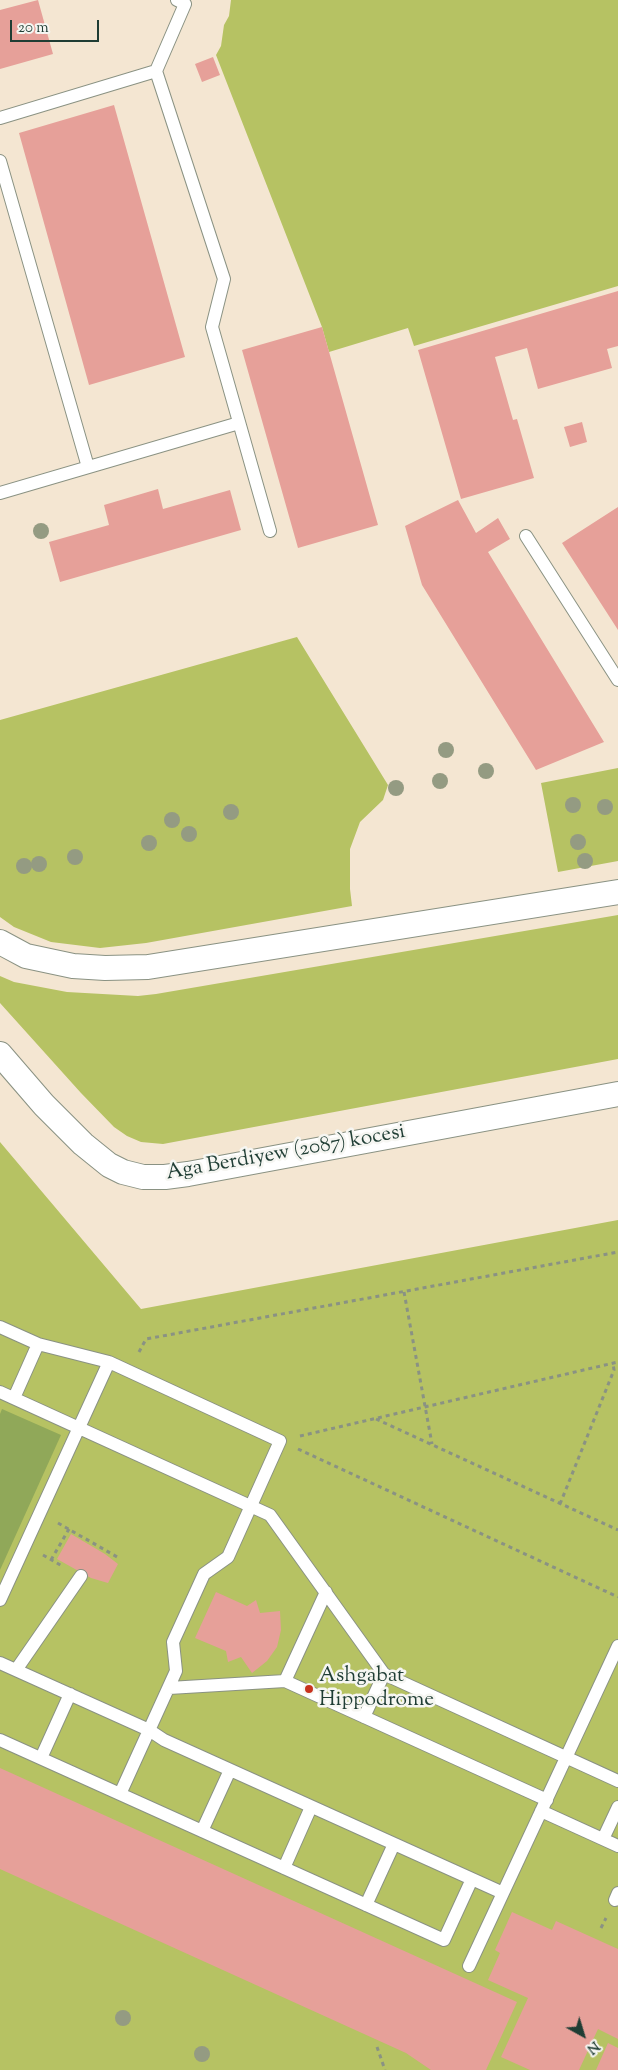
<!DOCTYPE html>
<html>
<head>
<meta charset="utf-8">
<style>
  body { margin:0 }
  #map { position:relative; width:618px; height:2070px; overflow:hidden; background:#f4e6d2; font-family:"Sorts Mill Goudy",serif }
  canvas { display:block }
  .north { position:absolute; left:558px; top:2010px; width:50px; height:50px; -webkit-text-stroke:4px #f6f6f2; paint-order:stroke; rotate:141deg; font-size:14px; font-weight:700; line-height:20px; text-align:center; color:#1f3d34 }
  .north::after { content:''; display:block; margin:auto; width:18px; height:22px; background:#1f3d34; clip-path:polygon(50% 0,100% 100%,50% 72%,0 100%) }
  .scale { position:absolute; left:10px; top:20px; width:89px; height:22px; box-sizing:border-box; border:2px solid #1f3d34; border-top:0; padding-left:6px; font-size:15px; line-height:18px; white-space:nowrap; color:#1f3d34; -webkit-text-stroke:4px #f6f6f2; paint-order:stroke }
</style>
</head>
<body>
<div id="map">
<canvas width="618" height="2070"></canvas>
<div class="north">N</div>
<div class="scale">20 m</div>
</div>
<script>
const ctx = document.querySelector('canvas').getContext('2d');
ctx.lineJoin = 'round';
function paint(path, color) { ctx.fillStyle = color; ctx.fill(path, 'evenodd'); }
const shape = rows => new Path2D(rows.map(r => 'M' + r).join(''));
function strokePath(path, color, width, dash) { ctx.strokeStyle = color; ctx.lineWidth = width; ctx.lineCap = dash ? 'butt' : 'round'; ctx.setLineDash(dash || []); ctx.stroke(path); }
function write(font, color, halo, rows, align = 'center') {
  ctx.font = font + ' "Sorts Mill Goudy",serif'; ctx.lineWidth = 5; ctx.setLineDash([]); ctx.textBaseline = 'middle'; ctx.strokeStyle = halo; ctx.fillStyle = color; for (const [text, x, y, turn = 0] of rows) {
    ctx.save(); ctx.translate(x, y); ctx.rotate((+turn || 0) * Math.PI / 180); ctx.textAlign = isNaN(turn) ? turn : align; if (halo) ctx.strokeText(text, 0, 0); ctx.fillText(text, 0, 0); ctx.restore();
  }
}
paint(shape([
  [231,0,618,0,618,286,414,346,408,328,329,352,322,327,216,55,221,46,224,25,229,16],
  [297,637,388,785,383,800,360,822,350,849,350,889,352,906,146,943,100,948,51,942,14,927,0,917,0,720],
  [618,768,618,861,558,872,541,783],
  [618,915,618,1059,163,1144,141,1142,127,1136,114,1127,81,1093,0,1003,0,976,14,982,67,992,138,996,156,994],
  [0,1142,141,1309,618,1220,618,2070,0,2070]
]), '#b6c263');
paint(shape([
  [2,1409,61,1435,0,1570,0,1414]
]), '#90a859');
paint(shape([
  [38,0,53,54,0,69,0,10],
  [213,57,220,75,202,82,195,64],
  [114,105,185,357,89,385,19,133],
  [618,291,618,346,607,349,612,368,538,389,527,348,495,357,513,420,517,419,534,478,461,499,418,350],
  [322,327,378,525,298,548,242,350],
  [582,422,587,442,570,447,564,427],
  [158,489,163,509,230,490,241,530,60,582,49,542,109,525,104,505],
  [458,500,476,533,498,518,510,539,488,552,604,742,536,770,422,585,405,526],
  [618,507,618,630,562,543],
  [71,1534,105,1554,118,1564,108,1583,91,1578,57,1559],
  [216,1592,247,1606,256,1600,260,1613,280,1611,281,1630,277,1647,267,1661,252,1673,241,1657,228,1662,226,1651,195,1638],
  [0,1768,517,2002,486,2070,431,2070,406,2053,0,1869],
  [512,1912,552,1930,556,1921,618,1949,618,2039,598,2029,579,2070,530,2070,501,2057,528,1998,488,1980,500,1953,495,1950],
  [608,2043,618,2048,618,2070,596,2070]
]), '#e6a099');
const service = shape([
  [177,0,185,4,156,71,224,279,212,327,270,531],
  [0,118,156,71],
  [0,161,88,467],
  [0,493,239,423],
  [526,536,618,680],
  [0,1327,38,1344,109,1362,280,1441,228,1557,204,1574,173,1642,176,1671,120,1794],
  [0,1392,270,1515,384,1674,618,1781],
  [14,1398,38,1344],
  [0,1600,109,1362],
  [0,1663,149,1730,164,1740,503,1893],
  [16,1670,81,1576],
  [285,1681,326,1592],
  [169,1688,285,1681,547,1800],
  [364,1717,384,1674],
  [0,1740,444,1940,472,1879],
  [41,1758,70,1694],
  [541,1811,618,1846],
  [202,1831,230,1770],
  [603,1839,618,1807],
  [284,1868,311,1807],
  [615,1900,618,1893],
  [366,1905,394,1844],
  [469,1966,618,1646]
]);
const minor = shape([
  [0,942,26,956,73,966,105,968,148,967,618,892],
  [0,1054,44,1105,83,1144,109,1165,123,1172,143,1177,165,1177,188,1174,618,1094]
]);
strokePath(service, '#8a9283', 14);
strokePath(minor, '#8a9283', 26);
strokePath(shape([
  [404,1292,432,1444],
  [139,1352,146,1339,618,1252],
  [376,1419,618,1530],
  [300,1436,618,1362],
  [298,1449,618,1597],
  [560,1504,614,1370,613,1363],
  [58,1523,119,1558],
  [43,1555,62,1566],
  [51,1560,69,1529],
  [601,1928,606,1918],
  [377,2047,385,2070]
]), '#8a9283', 3, [4, 4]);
strokePath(service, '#fff', 12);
strokePath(minor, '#fff', 24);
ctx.fillStyle = '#949b82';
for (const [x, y] of [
  [41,531],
  [446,750],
  [486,771],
  [440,781],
  [396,788],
  [573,805],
  [605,807],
  [231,812],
  [172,820],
  [189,834],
  [578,842],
  [149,843],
  [75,857],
  [585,861],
  [39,864],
  [24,866],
  [123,2018],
  [202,2054]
]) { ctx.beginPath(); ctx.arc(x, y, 8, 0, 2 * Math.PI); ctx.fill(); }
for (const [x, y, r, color] of [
  [309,1689,5,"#c8321e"]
]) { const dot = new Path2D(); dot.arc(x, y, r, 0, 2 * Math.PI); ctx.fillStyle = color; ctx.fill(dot); strokePath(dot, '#f6f6f2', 2); }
write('21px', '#1f3d34', '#f6f6f2', [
  ["Aga Berdiyew (2087) kocesi",286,1154,-10]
]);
write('21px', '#1f3d34', '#f6f6f2', [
  ["Ashgabat",319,1677],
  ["Hippodrome",319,1701]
], 'left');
</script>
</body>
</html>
